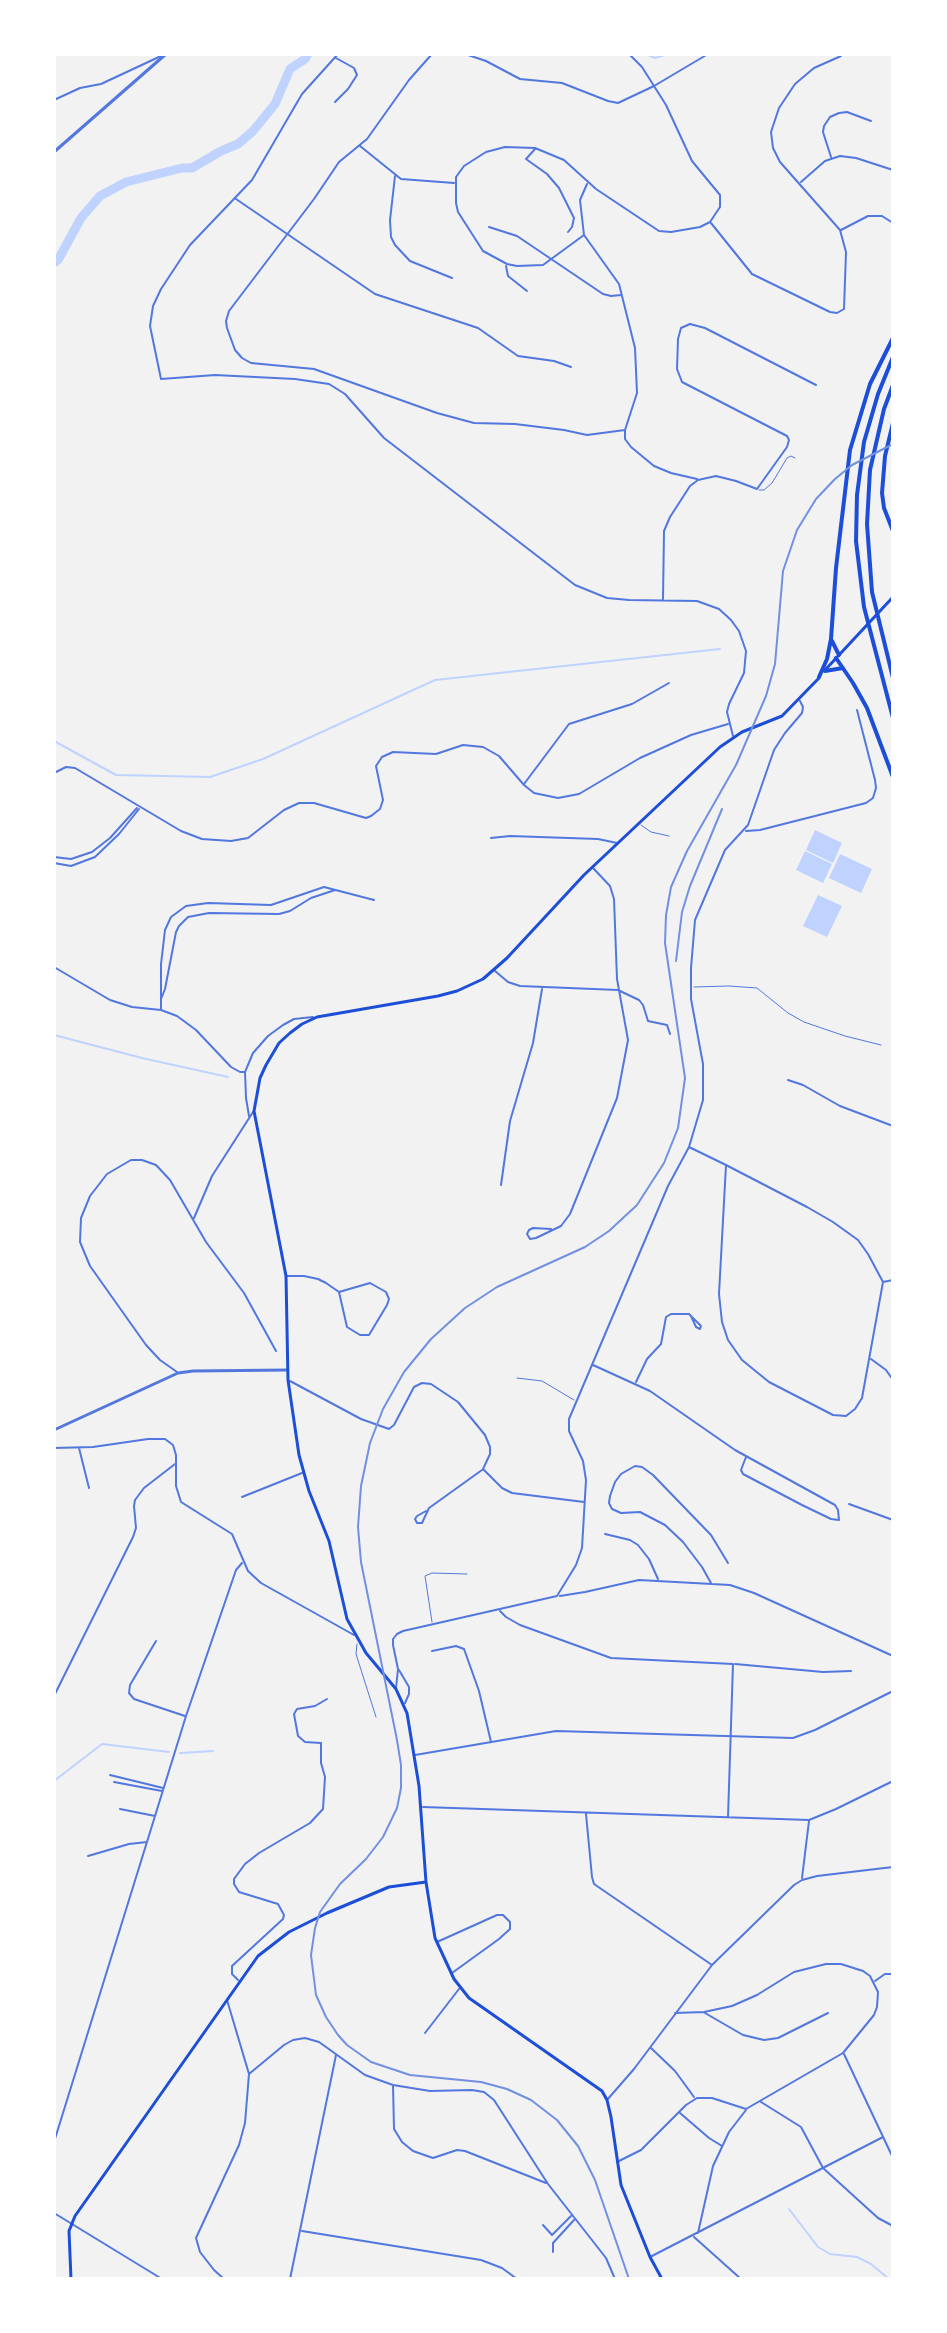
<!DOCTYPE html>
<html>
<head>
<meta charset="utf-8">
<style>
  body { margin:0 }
  #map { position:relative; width:947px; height:2333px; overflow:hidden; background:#f2f2f2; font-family:"IBM Plex Sans",sans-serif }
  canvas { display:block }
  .frame { position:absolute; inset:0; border:56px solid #fff; pointer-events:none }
</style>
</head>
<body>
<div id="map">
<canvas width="947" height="2333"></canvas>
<div class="frame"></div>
</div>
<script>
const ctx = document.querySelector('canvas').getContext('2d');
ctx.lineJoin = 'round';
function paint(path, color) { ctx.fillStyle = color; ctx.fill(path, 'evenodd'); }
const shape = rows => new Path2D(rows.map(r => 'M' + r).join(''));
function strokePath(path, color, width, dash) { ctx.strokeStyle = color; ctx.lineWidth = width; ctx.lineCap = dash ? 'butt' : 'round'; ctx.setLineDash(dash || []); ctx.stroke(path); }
paint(shape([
  [815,830,842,843,833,863,806,850],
  [805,851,832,864,823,883,796,870],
  [840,854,872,869,861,893,829,878],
  [818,895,842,906,827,937,803,926]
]), '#bfd3fe');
strokePath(shape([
  [646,54,655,58,668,54],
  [54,741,116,775,210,777,263,759,435,680,720,649],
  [54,1035,142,1058,228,1077],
  [180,1753,213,1751],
  [54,1781,102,1744,169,1752],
  [789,2209,818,2247,830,2254,857,2257,871,2264,889,2279]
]), '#bfd3fe', 2);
strokePath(shape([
  [54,263,58,260,81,218,100,196,126,182,182,168,192,168,221,151,238,144,253,131,275,104,290,69,305,59,308,54]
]), '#bfd3fe', 9);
strokePath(shape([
  [759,490,764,490,772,483,787,458,791,456,795,458],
  [641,825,651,832,669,836],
  [694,987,729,986,757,988,788,1013,804,1022,845,1036,881,1045],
  [517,1378,542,1381,574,1400],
  [432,1622,425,1576,432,1573,467,1574],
  [357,1644,356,1654,376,1717]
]), '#5277de', 1);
strokePath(shape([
  [338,54,302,94,252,180,190,245,161,289,153,306,150,326,161,379,215,375,295,379,329,384,345,394,384,438,575,585,607,598,629,600,697,601,719,609,731,620,739,631,746,651,744,673,729,704,727,712,733,736],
  [432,54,409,80,367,139,339,162,314,199,229,311,226,321,227,328,235,350,242,358,251,363,314,369,437,413,474,423,515,424,564,430,587,435,625,430],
  [465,54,486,61,520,79,562,83,608,101,618,103,654,86,708,54],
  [54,100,80,88,101,84,161,56],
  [335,102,348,89,357,75,354,68,336,58],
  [360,146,401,179,454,183],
  [535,149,526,159,547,174,559,188,574,218,572,227,568,232],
  [831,157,823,132,824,126,830,117,839,113,847,112,871,121],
  [395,176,390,220,391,237,395,245,410,261,452,278],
  [801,182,825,161,840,156,856,158,893,170],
  [587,184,580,200,584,235,619,284,635,348,637,393,625,430,625,439,631,447,654,466,671,473,697,479],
  [236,199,375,294,478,328,518,356,554,361,571,367],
  [711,223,752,274,830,312,837,313,844,309,846,252,840,230,780,162,773,148,771,132,779,108,795,84,814,68,841,56],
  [489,227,517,236,603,294,611,296,621,295],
  [841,230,868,216,882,216,893,223],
  [584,235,543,265,517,266,507,264,483,251,458,212,456,203,456,177,464,166,486,152,505,147,535,148,564,160,596,189,659,231,671,232,700,227,710,222,720,207,720,195,692,161,666,105,642,67,629,54],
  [506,266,508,276,527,291],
  [663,599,664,531,670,517,690,486,698,480,716,476,736,481,757,489,787,447,789,440,787,436,682,382,677,369,678,339,681,328,690,324,705,328,816,385],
  [54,773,66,767,75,768,181,831,202,839,231,841,248,838,284,810,299,803,314,803,366,818,371,816,380,809,383,800,376,766,382,757,393,752,436,754,463,745,483,747,499,756,524,785,534,793,558,798,579,794,640,758,691,735,728,724],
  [524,784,569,724,632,704,669,683],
  [746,831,760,830,866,803,873,798,876,788,875,780,857,710],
  [491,838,510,836,598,839,617,843],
  [54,857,71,859,92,852,110,838,137,808],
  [54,863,71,866,95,857,119,834,139,809],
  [54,967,110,1000,132,1007,161,1010,177,1016,196,1030,231,1067,240,1072,245,1072],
  [495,971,508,982,520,986,618,990,639,1000,643,1005,648,1021,667,1025,670,1034],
  [161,999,165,989,176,932,179,926,188,917,209,913,279,914,290,911,311,898,335,890],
  [161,1010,161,964,165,930,171,917,186,906,208,903,271,905,324,887,374,900],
  [788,1080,803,1085,840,1106,893,1126],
  [249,1116,246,1098,245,1072,253,1053,268,1036,283,1025,294,1019,313,1017],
  [689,1147,726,1165,807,1207,833,1222,858,1240,868,1254,883,1282,862,1398,855,1409,846,1416,833,1415,769,1382,742,1360,728,1340,722,1322,719,1294,726,1165],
  [501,1185,510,1121,533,1043,542,989],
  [194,1218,212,1176,253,1112],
  [551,1229,533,1228,529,1230,527,1234,530,1239,536,1238,561,1226,570,1214,617,1098,628,1040,617,979,614,899,610,886,593,868],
  [286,1276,304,1276,318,1279,326,1283,339,1292,347,1327,360,1335,369,1335,387,1305,389,1299,386,1292,370,1283,339,1292],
  [883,1282,893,1280],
  [871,1359,886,1370,893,1380],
  [593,1365,650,1391,735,1450,835,1505,838,1510,839,1520,831,1519,802,1505,743,1474,741,1470,746,1457],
  [177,1372,160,1360,146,1345,90,1266,80,1242,81,1218,90,1196,107,1174,131,1160,142,1160,156,1165,170,1180,206,1242,244,1293,276,1351],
  [290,1381,361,1419,389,1429,394,1425,414,1387,422,1383,431,1384,458,1402,485,1435,490,1447,490,1454,483,1469,502,1488,512,1493,584,1502],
  [636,1382,647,1359,661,1344,666,1317,671,1314,689,1314,701,1326,700,1329,696,1327,691,1316],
  [54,1448,93,1447,148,1439,165,1439,173,1445,176,1455,176,1486,181,1502,232,1534,248,1571,261,1583,354,1635],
  [79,1448,89,1488],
  [242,1497,302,1473],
  [849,1504,893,1520],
  [426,1511,417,1516,415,1519,417,1523,422,1523,429,1508,482,1470],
  [605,1534,630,1540,638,1545,649,1559,658,1579],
  [711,1583,702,1567,683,1542,665,1525,640,1512,621,1513,612,1509,609,1503,610,1496,615,1482,621,1474,635,1466,642,1467,653,1475,711,1535,728,1563],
  [560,1596,585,1592,639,1580,730,1585,754,1593,893,1656],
  [500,1611,506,1617,520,1625,611,1658,733,1664,728,1817],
  [156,1641,130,1685,129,1693,134,1699,185,1716],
  [432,1651,456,1646,464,1649,479,1691,491,1742],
  [735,1664,823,1672,851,1671],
  [399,1670,409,1687,409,1694,405,1703],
  [396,1688,398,1669,393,1645,393,1639,397,1634,403,1631,557,1596,576,1565,582,1548,586,1480,583,1461,569,1431,569,1419,668,1186,689,1147,703,1100,703,1064,691,999,691,968,695,920,725,850,748,825,774,750,785,733,802,713,803,707,800,701],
  [54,1696,133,1537,136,1528,134,1506,135,1500,144,1488,175,1464],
  [415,1755,556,1731,793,1738,815,1730,893,1691],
  [110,1775,163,1788],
  [114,1782,162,1791],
  [423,1807,809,1820,836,1809,893,1781],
  [120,1809,155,1816],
  [586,1814,592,1877,594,1884,712,1965],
  [88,1856,129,1844,147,1842],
  [802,1878,809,1821],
  [437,1942,497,1915,503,1915,510,1922,510,1929,499,1939,452,1973],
  [238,1980,232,1974,232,1966,283,1919,284,1915,278,1904,239,1892,234,1884,234,1879,245,1864,259,1853,310,1823,323,1809,325,1777,321,1763,321,1743,305,1742,298,1736,294,1714,297,1709,315,1706,327,1699],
  [875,1981,885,1974,893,1974],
  [705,2013,743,2035,764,2040,778,2038,828,2013],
  [425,2033,459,1989],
  [651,2048,675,2071,694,2097],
  [844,2054,893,2158],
  [249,2074,284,2045,293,2040,305,2038,319,2042,365,2075,393,2085,430,2091,472,2090,484,2092,494,2100,548,2184,606,2258,615,2279],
  [393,2085,394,2129,402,2142,413,2151,433,2158,457,2150,465,2151,546,2183],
  [607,2100,634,2069,712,1965,794,1885,802,1880,817,1876,893,1867],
  [761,2102,801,2127,823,2168,878,2218,893,2226],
  [680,2113,709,2138,722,2146],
  [54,2142,186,1716,236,1570,242,1563],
  [617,2162,641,2150,686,2105,697,2098,712,2098,746,2109,843,2053,874,2015,877,2007,878,1992,870,1976,863,1971,841,1964,826,1964,794,1972,757,1995,732,2006,704,2012,675,2013],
  [54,2213,162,2279],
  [543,2225,552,2235,571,2216],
  [302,2231,481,2260,502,2268,517,2279],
  [698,2233,713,2166,729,2132,746,2110],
  [694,2237,741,2279],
  [553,2252,553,2243,574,2220],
  [650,2257,883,2137],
  [224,2279,214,2270,200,2252,196,2238,239,2145,245,2123,249,2074,227,2000],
  [290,2279,336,2055]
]), '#5277de', 2);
strokePath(shape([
  [54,152,166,54],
  [54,1430,178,1373,193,1371,287,1370]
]), '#5277de', 3);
strokePath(shape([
  [826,669,893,597],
  [71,2279,69,2231,75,2216,258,1956,289,1932,327,1913,389,1887,426,1882],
  [662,2279,650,2257,621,2185,611,2117,607,2100,602,2091,469,1998,454,1979,435,1938,426,1882,419,1786,407,1713,396,1689,366,1653,347,1619,329,1541,309,1491,299,1455,288,1380,286,1276,254,1111,260,1078,266,1065,279,1043,290,1033,302,1024,317,1017,438,996,457,991,483,979,507,958,584,875,720,747,742,732,782,716,819,678]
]), '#1d4ed8', 3);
strokePath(shape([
  [893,357,878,394,864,442,857,495,856,541,864,607,893,718],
  [893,385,884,409,870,470,867,524,872,592,893,678],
  [893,423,885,456,882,493,884,508,893,531],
  [832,641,839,655],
  [836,658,853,683,867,708,893,777],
  [825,671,843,668],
  [819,677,827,659,831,639,836,568,850,450,870,384,893,338]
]), '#1d4ed8', 4);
strokePath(shape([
  [676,961,682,912,690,886,722,809],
  [629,2279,595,2180,578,2146,557,2120,531,2100,507,2089,481,2082,410,2075,371,2062,347,2045,338,2035,326,2017,316,1995,311,1955,315,1928,320,1912,340,1884,366,1859,383,1837,397,1808,401,1788,401,1765,397,1740,361,1562,358,1527,361,1486,370,1443,383,1409,404,1372,431,1339,465,1308,497,1287,585,1247,609,1231,637,1205,664,1163,678,1128,685,1078,665,943,666,915,671,887,687,851,736,765,766,696,775,664,783,571,797,530,816,499,835,479,852,465,893,444]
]), '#7290e2', 2);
</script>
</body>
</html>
